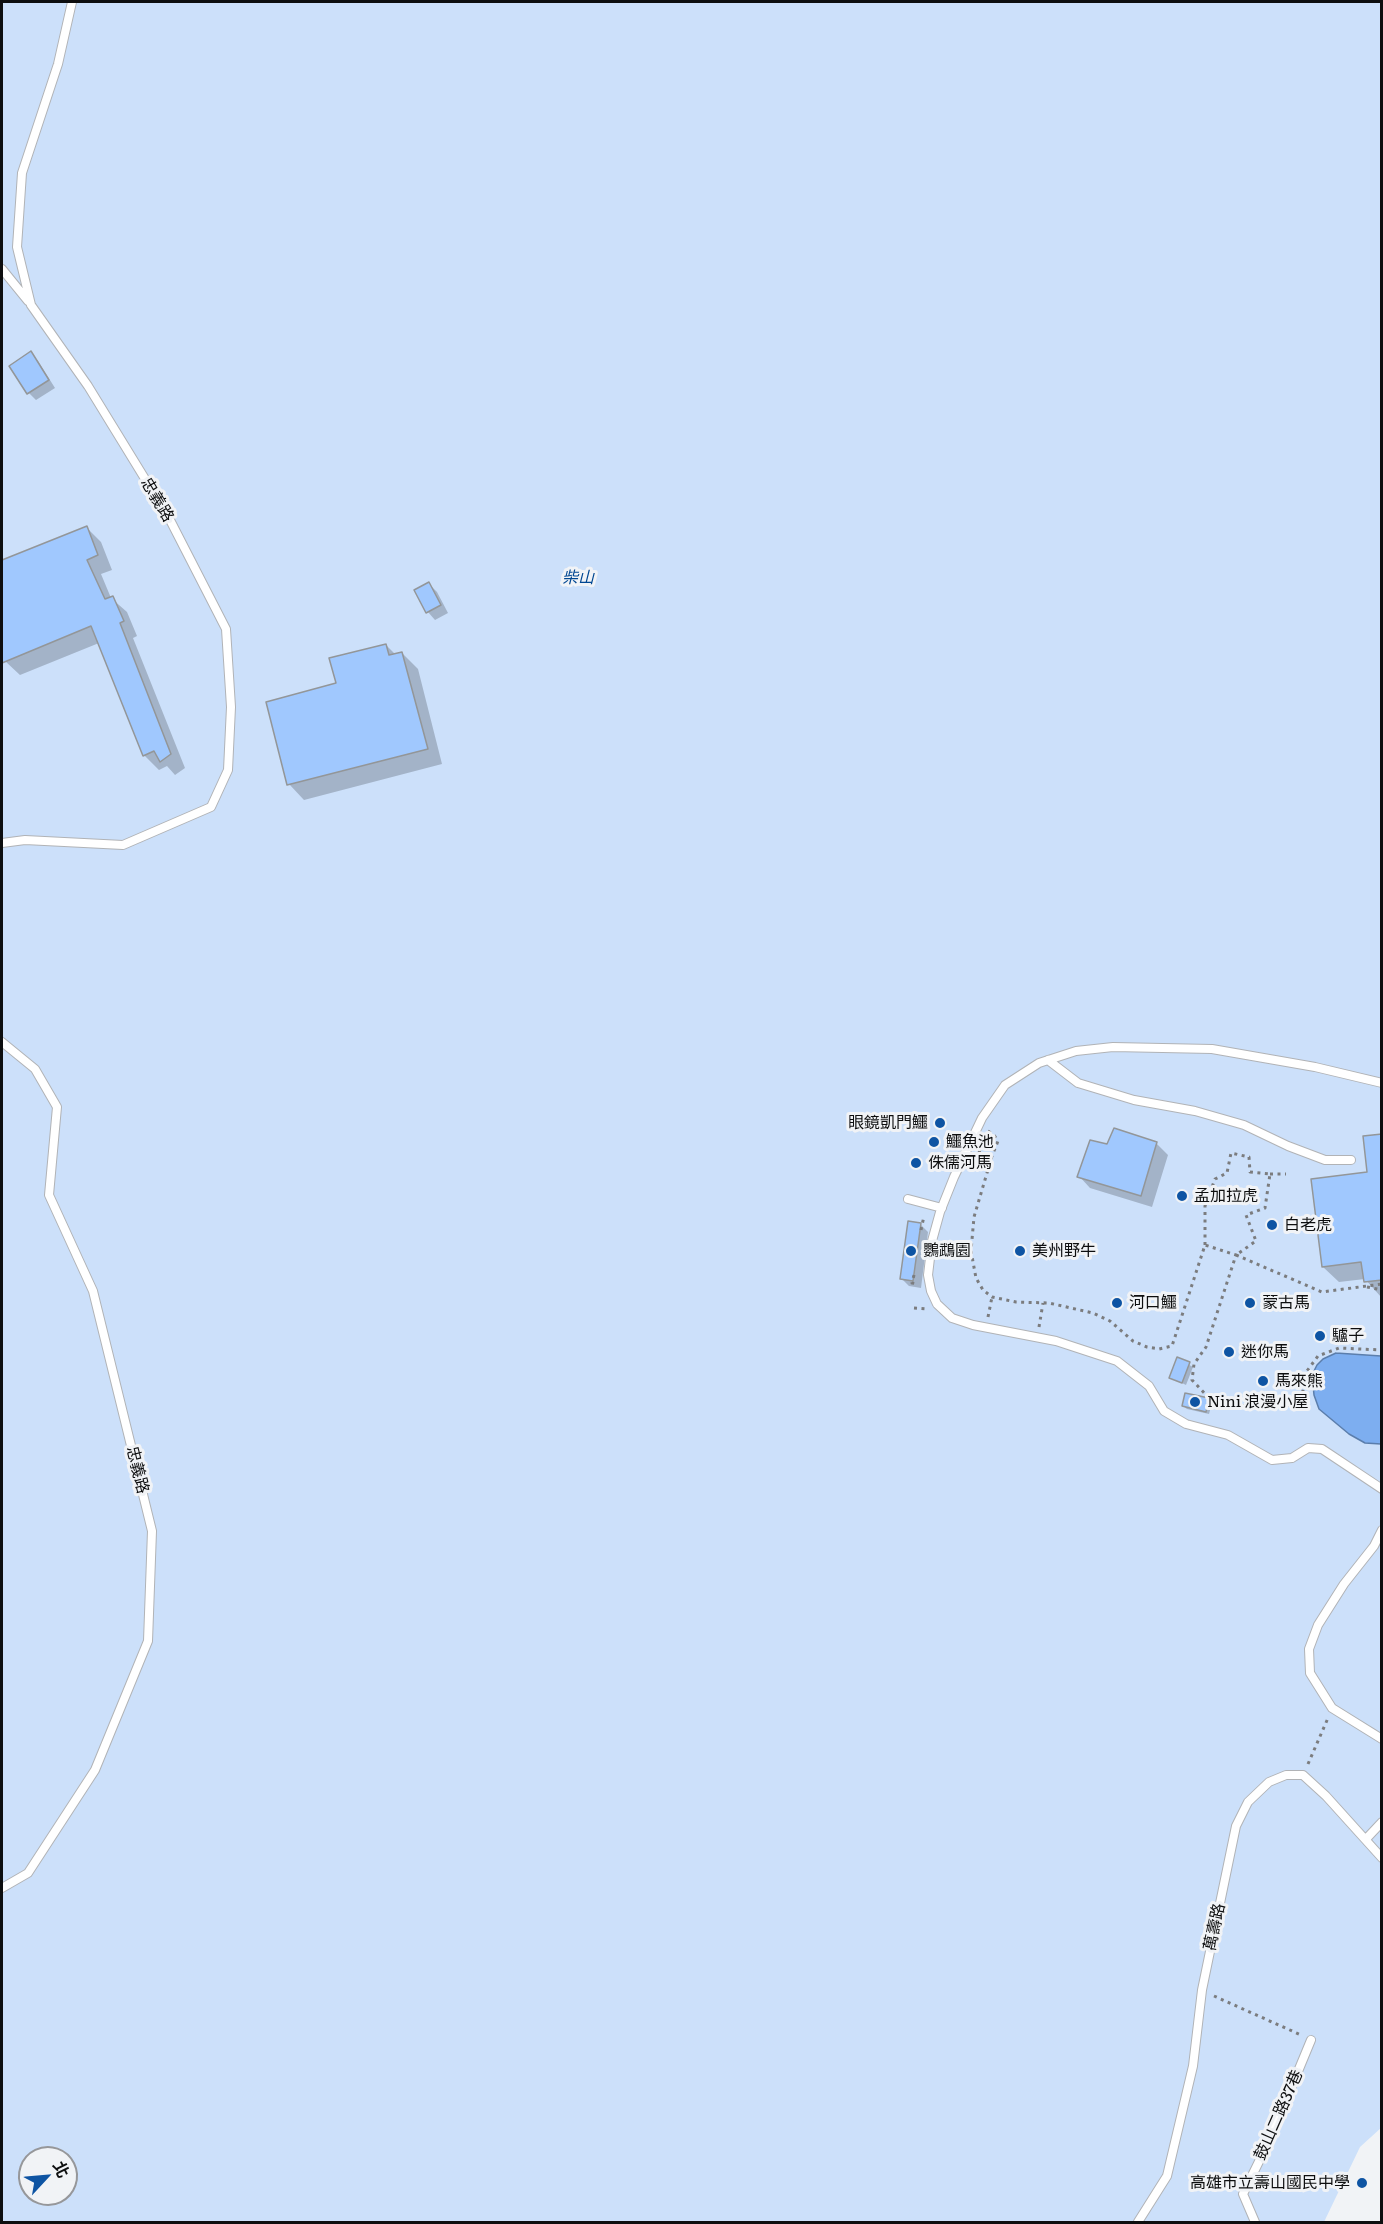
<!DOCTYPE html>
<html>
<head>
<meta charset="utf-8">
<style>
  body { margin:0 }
  #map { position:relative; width:1383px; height:2224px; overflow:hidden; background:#f1f3f6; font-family:Literata,"Noto Sans TC",serif }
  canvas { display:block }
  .frame { position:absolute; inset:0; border:3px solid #0d0e0f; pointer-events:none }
  .north { position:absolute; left:18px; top:2146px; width:60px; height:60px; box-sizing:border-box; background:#f1f3f6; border:2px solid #96979a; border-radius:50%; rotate:64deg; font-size:16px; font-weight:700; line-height:24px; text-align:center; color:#0d0e0f }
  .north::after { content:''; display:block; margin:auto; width:21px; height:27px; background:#0e54a3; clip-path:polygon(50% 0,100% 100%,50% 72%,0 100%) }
</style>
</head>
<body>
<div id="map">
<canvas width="1383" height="2224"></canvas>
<div class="frame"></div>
<div class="north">北</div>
</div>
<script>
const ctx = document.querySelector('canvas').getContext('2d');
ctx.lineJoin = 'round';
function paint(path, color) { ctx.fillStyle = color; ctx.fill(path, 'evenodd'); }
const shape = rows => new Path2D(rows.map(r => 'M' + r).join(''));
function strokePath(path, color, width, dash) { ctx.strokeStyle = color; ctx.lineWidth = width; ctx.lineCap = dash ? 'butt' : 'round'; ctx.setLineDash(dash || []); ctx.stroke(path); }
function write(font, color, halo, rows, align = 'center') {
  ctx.font = font + ' Literata,"Noto Sans TC",serif'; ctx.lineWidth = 6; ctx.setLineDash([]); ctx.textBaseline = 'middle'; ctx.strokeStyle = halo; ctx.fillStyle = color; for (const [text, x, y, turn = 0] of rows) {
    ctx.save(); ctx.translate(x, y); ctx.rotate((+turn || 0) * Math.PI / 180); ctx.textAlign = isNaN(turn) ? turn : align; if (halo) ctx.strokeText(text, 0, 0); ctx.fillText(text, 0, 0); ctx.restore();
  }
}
paint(shape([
  [2,2,1381,2,1382,2127,1360,2147,1324,2222,2,2222],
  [30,2158,66,2158,66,2194,30,2194]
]), '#cce0fa');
const water = shape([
  [1336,1353,1381,1356,1381,1444,1365,1443,1349,1434,1319,1409,1314,1395,1312,1375,1317,1365,1323,1359,1336,1353]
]);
paint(water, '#7daef0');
strokePath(water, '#5b7eac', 1.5);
paint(shape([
  [31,353,38,361,55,388,36,400,29,393],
  [86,527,101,542,112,570,101,574,111,598,127,612,137,636,133,638,185,768,175,775,167,766,159,770,144,755,99,643,20,675,5,661,2,652,2,642,5,640,2,633,2,562],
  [429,584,437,592,448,613,435,620,428,612],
  [386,645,396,655,402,653,418,669,442,764,304,800,289,784],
  [1382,1135,1382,1297,1381,1297,1365,1279,1339,1282,1323,1267,1369,1174],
  [1156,1143,1168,1155,1152,1207,1090,1188,1079,1176,1108,1146],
  [921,1225,928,1232,921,1288,909,1286,902,1279],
  [1178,1359,1193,1367,1186,1385,1170,1377],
  [1208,1400,1212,1403,1209,1414,1187,1409,1183,1406]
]), '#0003');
const building = shape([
  [31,351,49,380,27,394,9,366,31,351],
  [87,526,98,555,87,560,105,599,113,596,124,621,120,623,171,754,160,762,154,751,143,756,91,626,2,663,2,560,87,526],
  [429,582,441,605,426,613,414,590,429,582],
  [386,644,389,655,402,652,428,749,287,785,266,702,336,683,329,658,386,644],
  [1114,1128,1157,1142,1141,1196,1077,1177,1090,1140,1107,1144,1114,1128],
  [1382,1134,1382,1280,1364,1282,1361,1262,1322,1267,1311,1179,1367,1172,1363,1136,1382,1134],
  [908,1221,921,1223,913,1281,900,1279,908,1221],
  [1177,1357,1190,1362,1182,1383,1169,1378,1177,1357],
  [1185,1393,1209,1398,1206,1412,1182,1406,1185,1393]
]);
paint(building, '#a0c8fe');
strokePath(building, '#939698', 1.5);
const lane = shape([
  [2,269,28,301],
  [2,843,25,840,123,845,211,807,228,770,231,707,226,629,169,518,88,386,31,305,17,247,22,173,58,64,72,2],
  [2,1042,35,1069,57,1107,49,1195,93,1291,152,1531,148,1641,95,1770,28,1873,2,1888],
  [1048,1060,1078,1083,1134,1100,1195,1111,1244,1125,1288,1146,1325,1160,1351,1160],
  [1382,1083,1315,1067,1212,1049,1113,1047,1076,1051,1039,1063,1005,1085,982,1118,954,1177,940,1212,932,1241,928,1275,931,1291,937,1304,952,1318,973,1325,1056,1341,1117,1361,1149,1386,1164,1411,1186,1424,1228,1435,1272,1460,1292,1458,1308,1448,1322,1449,1382,1489],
  [908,1199,942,1208],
  [1382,1530,1374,1546,1344,1584,1318,1625,1309,1649,1310,1673,1332,1708,1382,1739],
  [1366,1839,1382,1822],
  [1138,2222,1167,2176,1193,2066,1202,1990,1236,1826,1248,1802,1269,1782,1286,1775,1303,1775,1326,1796,1382,1858],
  [1255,2222,1243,2194,1270,2139,1311,2040]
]);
strokePath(lane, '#b1b3b6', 10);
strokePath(shape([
  [988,1131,994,1135,998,1141,992,1156],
  [978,1151,992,1156,974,1217,971,1251,976,1278,983,1290,992,1297,1016,1302,1049,1303,1093,1313,1110,1321,1133,1341,1147,1347,1159,1349,1172,1346,1205,1245,1236,1255,1206,1347,1194,1364,1192,1380,1209,1398,1255,1408,1296,1405,1302,1395,1307,1371,1318,1356,1339,1348,1382,1350],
  [1270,1174,1286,1174],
  [921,1230,924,1216],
  [1205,1245,1205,1206,1215,1179,1227,1173,1231,1153,1249,1157,1250,1172,1270,1174,1265,1208,1246,1215,1256,1241,1236,1255],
  [1236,1255,1322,1292,1382,1284],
  [914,1275,912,1283,918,1284],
  [1367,1287,1382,1290],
  [914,1308,927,1309],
  [988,1317,992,1297],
  [1039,1327,1043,1303],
  [1308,1764,1328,1718],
  [1214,1996,1301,2035]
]), '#7b7c7e', 3, [3, 4.5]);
strokePath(lane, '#fff', 8);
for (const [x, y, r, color] of [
  [940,1123,6,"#0e54a3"],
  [934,1142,6,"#0e54a3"],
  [916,1163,6,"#0e54a3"],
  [1182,1196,6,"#0e54a3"],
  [1272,1225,6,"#0e54a3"],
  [911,1251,6,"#0e54a3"],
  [1020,1251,6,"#0e54a3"],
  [1117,1303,6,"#0e54a3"],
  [1250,1303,6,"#0e54a3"],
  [1320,1336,6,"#0e54a3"],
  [1229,1352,6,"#0e54a3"],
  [1263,1381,6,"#0e54a3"],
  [1195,1402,6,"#0e54a3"],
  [1362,2183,6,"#0e54a3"]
]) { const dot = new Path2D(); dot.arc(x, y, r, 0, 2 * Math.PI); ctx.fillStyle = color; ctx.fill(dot); strokePath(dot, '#f1f3f6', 2); }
write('16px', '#0d0e0f', '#f1f3f6', [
  ["忠義路",157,500,59],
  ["忠義路",137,1470,76],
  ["萬壽路",1215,1927,-78],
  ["鼓山二路37巷",1279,2115,-66]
]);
write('italic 16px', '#004792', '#f1f3f6', [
  ["柴山",578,578]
]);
write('16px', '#0d0e0f', '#f1f3f6', [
  ["眼鏡凱門鱷",928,1123,"right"],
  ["鱷魚池",946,1142],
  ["侏儒河馬",928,1163],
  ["孟加拉虎",1194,1196],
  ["白老虎",1284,1225],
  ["鸚鵡園",923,1251],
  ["美州野牛",1032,1251],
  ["河口鱷",1129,1303],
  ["蒙古馬",1262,1303],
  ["驢子",1332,1336],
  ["迷你馬",1241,1352],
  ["馬來熊",1275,1381],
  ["Nini 浪漫小屋",1207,1402],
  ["高雄市立壽山國民中學",1350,2183,"right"]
], 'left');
</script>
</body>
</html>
